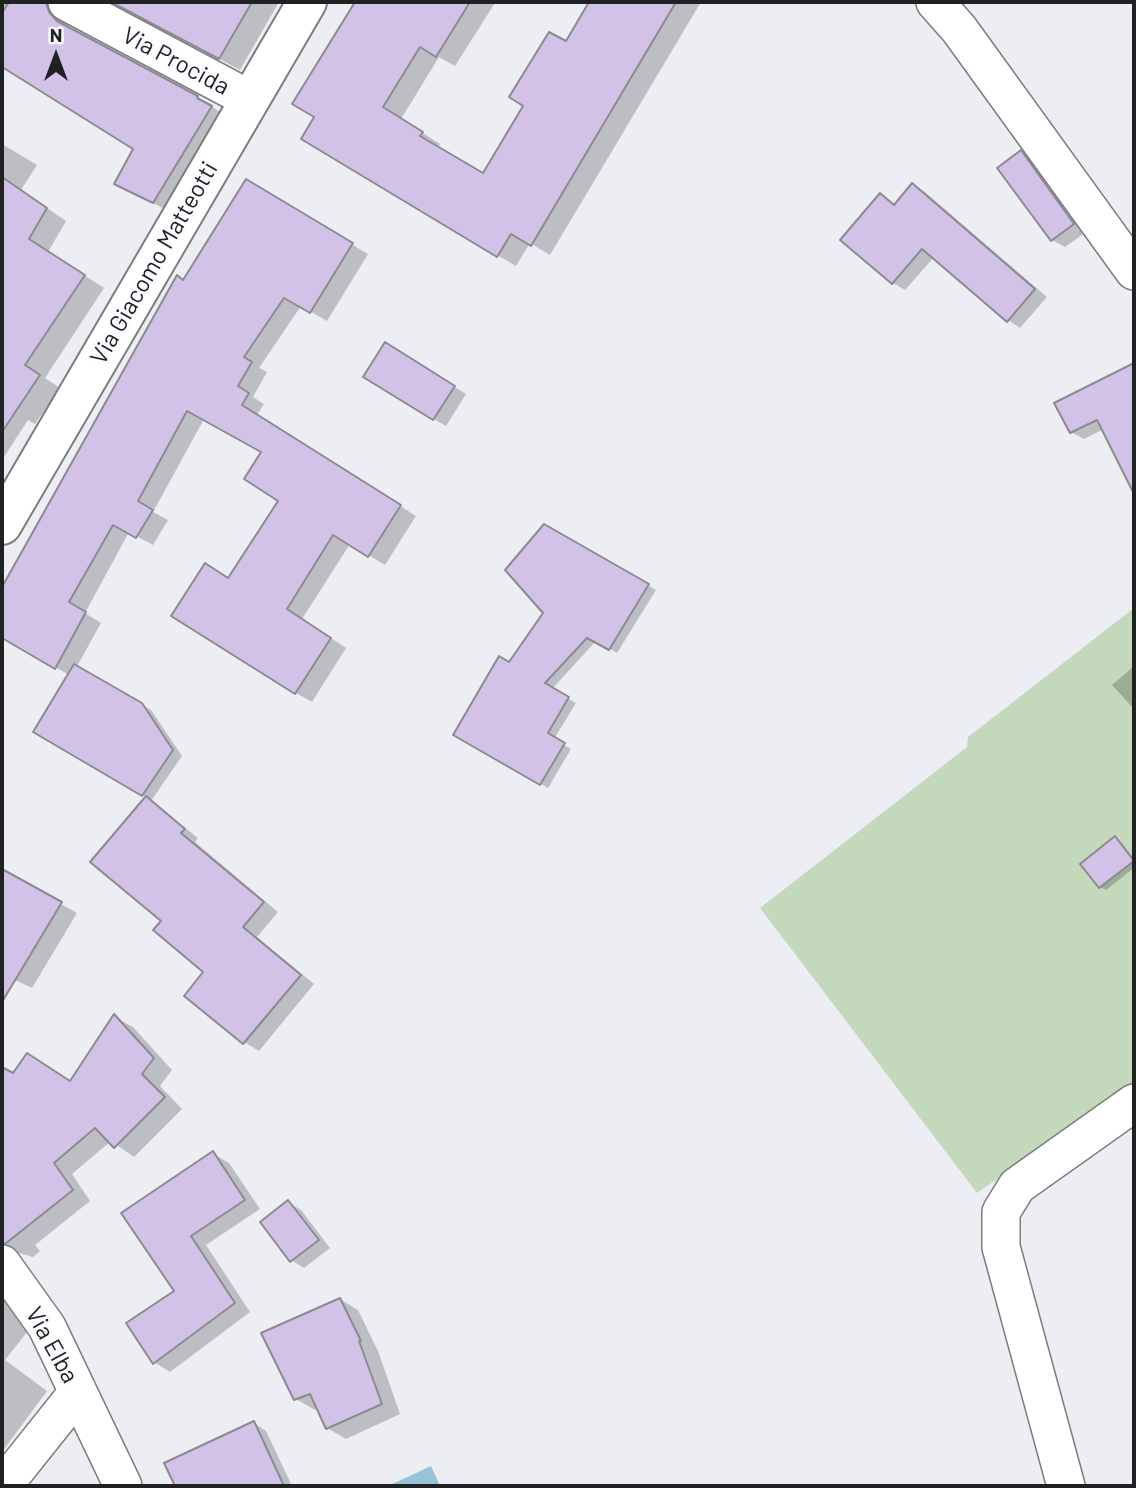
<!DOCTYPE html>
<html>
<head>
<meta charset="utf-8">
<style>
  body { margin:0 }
  #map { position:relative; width:1136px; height:1488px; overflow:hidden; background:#edeef4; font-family:Barlow,sans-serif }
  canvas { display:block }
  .frame { position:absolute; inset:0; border:4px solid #202122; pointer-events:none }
  .north { position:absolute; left:21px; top:21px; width:70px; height:70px; -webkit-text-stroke:5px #fbfcff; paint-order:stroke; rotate:0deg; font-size:19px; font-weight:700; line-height:28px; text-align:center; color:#202122 }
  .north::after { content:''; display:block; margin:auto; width:24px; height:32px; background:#202122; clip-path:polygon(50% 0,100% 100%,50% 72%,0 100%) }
</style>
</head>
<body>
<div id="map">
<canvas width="1136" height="1488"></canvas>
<div class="frame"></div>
<div class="north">N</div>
</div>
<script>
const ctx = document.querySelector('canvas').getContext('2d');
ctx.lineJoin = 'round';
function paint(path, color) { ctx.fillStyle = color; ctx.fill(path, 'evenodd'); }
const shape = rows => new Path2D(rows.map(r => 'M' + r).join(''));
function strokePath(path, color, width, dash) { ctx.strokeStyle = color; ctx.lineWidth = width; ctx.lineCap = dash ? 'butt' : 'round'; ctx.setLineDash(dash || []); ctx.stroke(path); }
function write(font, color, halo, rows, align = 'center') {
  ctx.font = font + ' Barlow,sans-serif'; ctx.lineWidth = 6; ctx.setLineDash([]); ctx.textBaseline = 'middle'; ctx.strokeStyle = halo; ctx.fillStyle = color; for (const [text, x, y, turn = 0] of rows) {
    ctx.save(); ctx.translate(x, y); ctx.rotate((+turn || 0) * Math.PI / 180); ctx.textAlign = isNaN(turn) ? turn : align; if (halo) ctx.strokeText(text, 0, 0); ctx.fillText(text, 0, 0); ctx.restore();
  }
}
paint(shape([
  [1134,608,1134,1084,977,1193,760,908,967,747,968,737]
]), '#c4d9bc');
paint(shape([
  [431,1466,440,1486,388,1486]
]), '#96c3d6');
paint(shape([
  [2,2,71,2,66,15,69,26,76,32,197,97,231,119,174,214,117,184,136,148,2,64],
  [113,2,279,2,240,70],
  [357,2,495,3,455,66,439,57,401,119,440,144,438,148,483,175,591,2,701,2,550,255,530,243,516,266,415,207,316,116,295,103],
  [2,144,37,165,21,190,66,221,48,252,104,288,45,378,60,388,35,424,28,420,2,460],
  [1021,153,1034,160,1086,232,1065,247,1052,240],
  [247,181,368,254,327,321,301,306,259,368,267,372,253,397,264,404,257,415,416,516,385,565,350,544,302,619,346,648,312,702,296,693,230,579,280,500,263,452,204,419,153,512,168,520,153,545,129,532,85,613,101,623,76,668,151,710,182,756,151,801,198,838,195,842,278,912,257,937,314,984,259,1051,244,1042,186,995,206,972,163,921,147,797,35,731,69,675,2,636,2,628,14,605,2,597,2,590,177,277,184,281],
  [913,185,925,192,1047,297,1020,328,1008,320,934,257,905,290,893,283,880,195,896,205],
  [398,352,466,394,446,426,434,419],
  [1134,372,1134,490,1104,429,1084,439,1071,432],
  [544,526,656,590,617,653,596,641,552,689,576,703,554,739,571,749,548,788,456,734,545,613],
  [1134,666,1134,709,1112,685],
  [1115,839,1121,842,1134,859,1134,868,1106,890,1100,887],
  [2,871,77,913,32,988,2,974],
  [114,1017,133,1027,172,1070,160,1086,182,1109,134,1157,111,1141,72,1174,90,1201,35,1245,40,1251,33,1257,19,1253,8,1257,2,1265,2,1176,32,1140,19,1128,2,1144,2,1069,13,1075,71,1082],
  [213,1154,229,1163,260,1209,206,1245,250,1312,170,1372,154,1362,177,1292,124,1213],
  [288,1202,301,1210,330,1248,304,1268,291,1260],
  [2,1299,17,1308,31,1327,5,1360,47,1391,2,1452],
  [340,1299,358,1310,378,1351,400,1414,346,1439,327,1428,318,1408,315,1410,296,1399],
  [254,1423,266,1431,292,1486,177,1486,166,1463]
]), '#0003');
const building = shape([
  [9,2,46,2,49,12,57,21,198,96,197,98,212,106,153,203,114,184,133,149,2,67,2,13,9,2],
  [111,2,252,2,219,59,111,2],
  [355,2,470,2,436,57,420,47,383,107,423,132,420,136,483,173,523,106,509,97,549,32,566,41,589,2,676,2,531,246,511,234,497,257,301,139,314,117,292,104,355,2],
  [1021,150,1074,224,1051,241,997,168,1021,150],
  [2,177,47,208,29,239,85,275,25,365,40,375,2,432,2,177],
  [246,179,353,243,310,313,284,298,244,357,252,362,238,386,249,393,242,405,401,505,368,557,333,535,287,609,331,638,295,694,171,616,205,563,228,578,278,501,244,479,261,452,187,411,138,501,153,510,136,538,113,525,69,602,86,612,55,669,2,638,2,587,177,275,183,280,246,179],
  [912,183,1035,289,1007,322,922,249,892,284,840,240,880,193,894,205,912,183],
  [385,342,455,386,433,420,363,377,385,342],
  [1134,363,1134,494,1097,420,1070,433,1054,403,1134,363],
  [544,524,649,584,609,650,587,638,545,683,569,697,548,733,565,743,540,785,453,735,499,656,509,662,543,613,505,570,544,524],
  [74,664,142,703,173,750,142,796,33,732,74,664],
  [146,796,185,829,181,833,264,902,243,927,301,975,243,1044,184,996,203,972,153,930,161,921,90,862,146,796],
  [1115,836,1134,861,1099,888,1080,864,1115,836],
  [2,869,62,902,2,1002,2,869],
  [114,1014,154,1058,142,1074,165,1097,114,1148,95,1128,54,1163,73,1190,5,1244,2,1243,2,1067,13,1073,27,1053,70,1081,114,1014],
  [213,1151,245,1200,191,1236,235,1303,153,1364,126,1323,174,1291,121,1213,213,1151],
  [288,1200,319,1240,290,1262,260,1222,288,1200],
  [340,1298,361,1341,359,1341,382,1404,326,1429,310,1394,294,1400,261,1333,340,1298],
  [254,1421,284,1486,175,1486,164,1463,254,1421]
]);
paint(building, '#d2c2e7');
strokePath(building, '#8c8a8f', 2);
const street = shape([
  [67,2,249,99],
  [935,2,959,29,1134,271],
  [2,1264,47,1327,123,1486],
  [3,1486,78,1392],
  [1066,1486,1001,1247,1001,1212,1017,1186,1134,1103]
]);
const secondary = shape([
  [2,525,307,2]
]);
strokePath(street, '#7c7d81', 40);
strokePath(secondary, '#7c7d81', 42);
strokePath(street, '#fff', 37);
strokePath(secondary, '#fff', 38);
write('24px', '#202122', '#fbfcff', [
  ["Via Procida",176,61,28],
  ["Via Giacomo Matteotti",154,263,-60],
  ["Via Elba",52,1345,61]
]);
</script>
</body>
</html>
